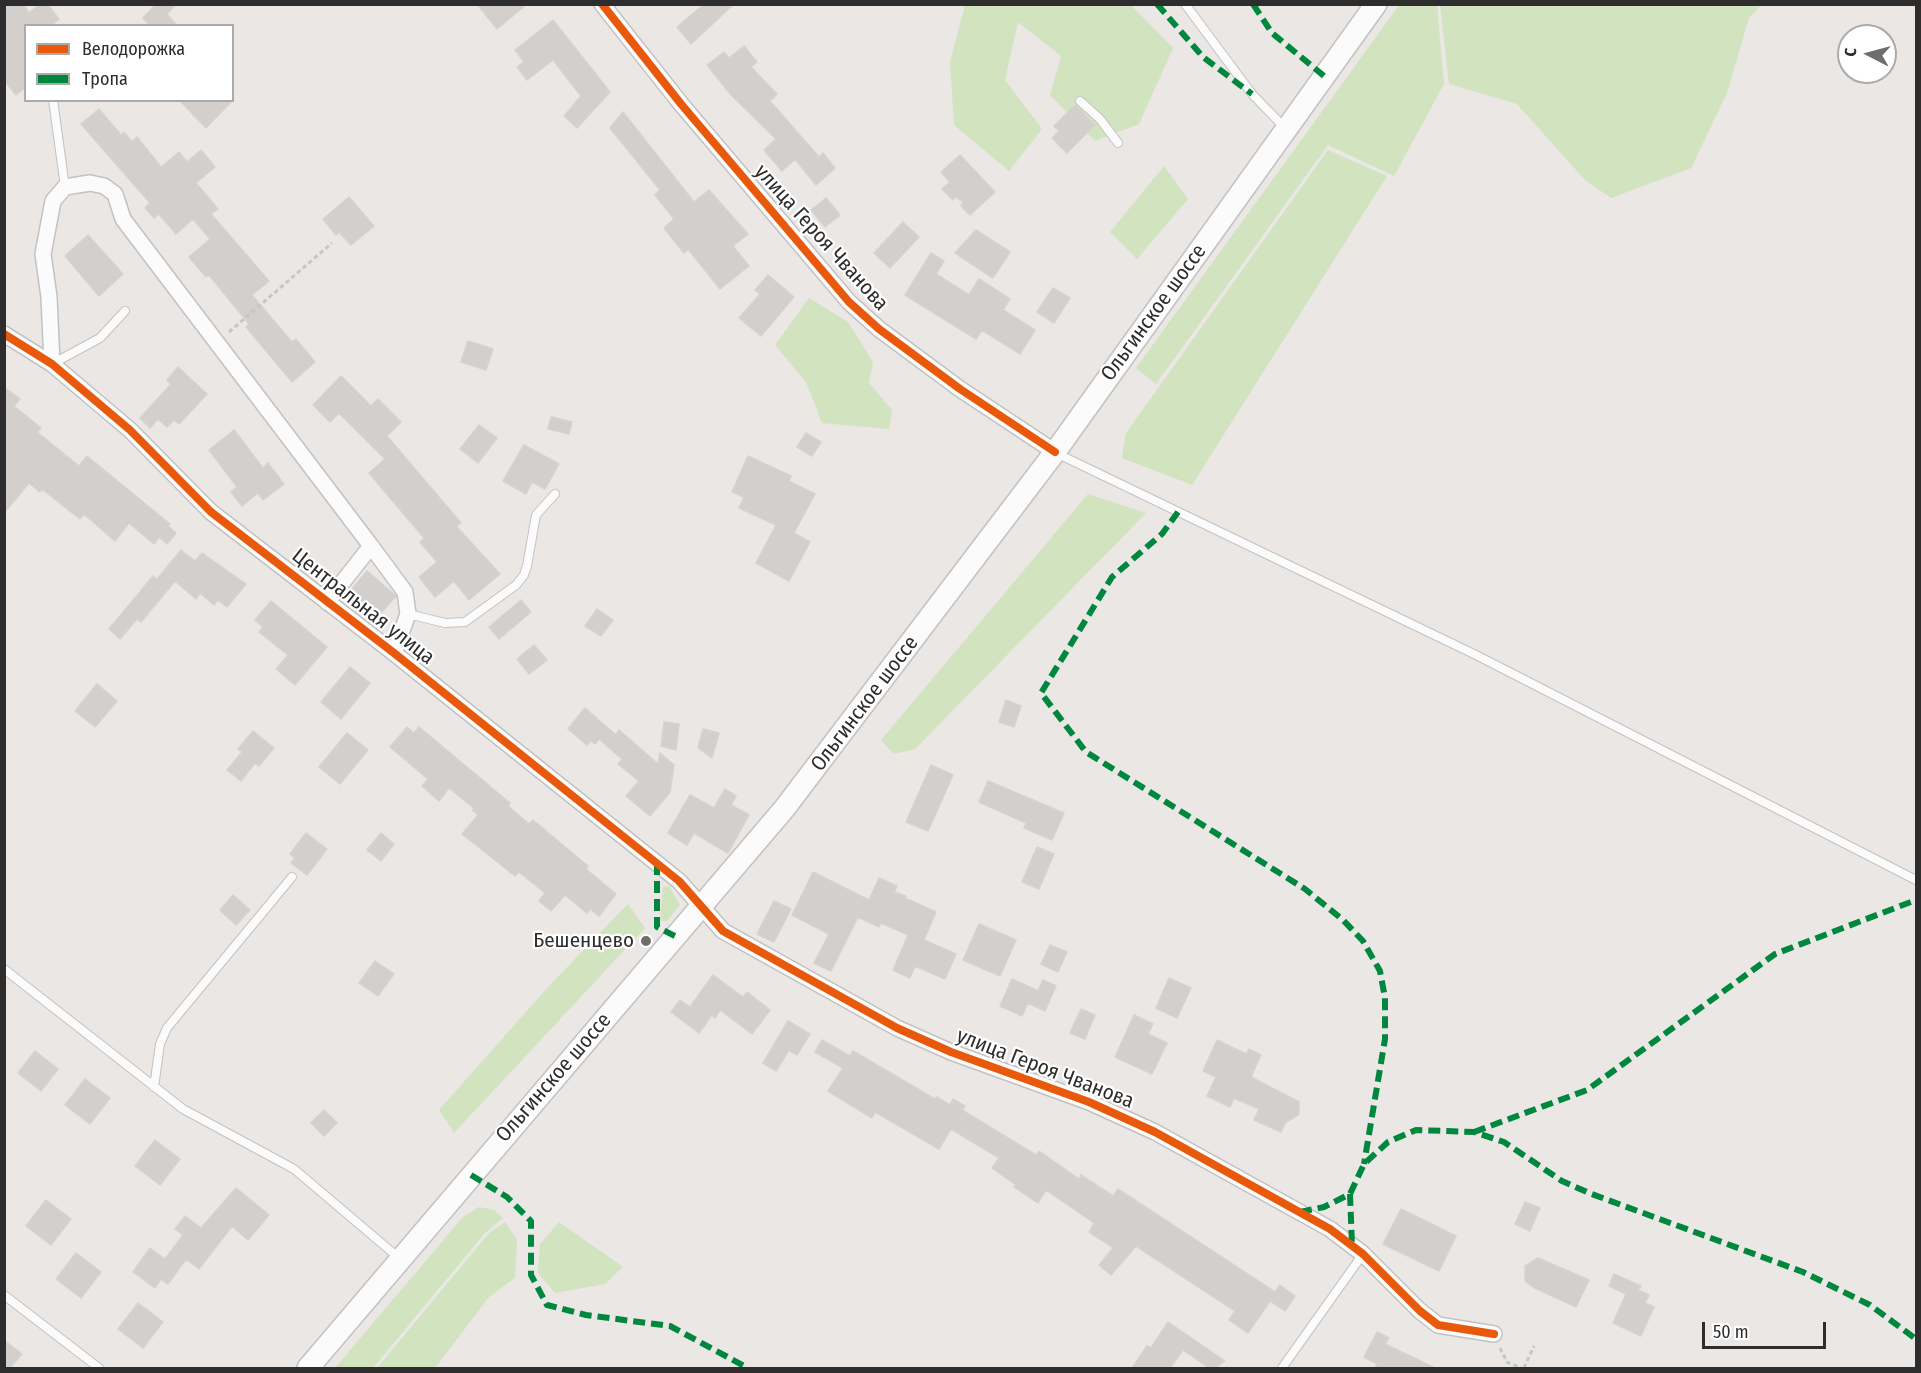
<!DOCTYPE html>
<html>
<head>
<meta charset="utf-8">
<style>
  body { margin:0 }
  #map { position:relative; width:1921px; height:1373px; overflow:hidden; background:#eae7e4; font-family:"Fira Sans Condensed",sans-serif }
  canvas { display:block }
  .frame { position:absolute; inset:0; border:6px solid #2d2d2d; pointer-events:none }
  .legend { position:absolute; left:24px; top:24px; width:210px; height:78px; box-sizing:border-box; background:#fff; border:2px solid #ababab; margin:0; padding:8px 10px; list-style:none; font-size:18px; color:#2d2d2d }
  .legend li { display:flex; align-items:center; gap:12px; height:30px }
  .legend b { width:30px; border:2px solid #ababab }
  .north { position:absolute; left:1837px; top:24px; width:60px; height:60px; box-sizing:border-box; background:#fff; border:2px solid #ababab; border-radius:50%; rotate:276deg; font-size:16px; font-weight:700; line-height:24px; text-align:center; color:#2d2d2d }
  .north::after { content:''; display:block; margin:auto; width:21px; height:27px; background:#6f6e6d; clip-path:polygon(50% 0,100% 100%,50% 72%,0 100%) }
  .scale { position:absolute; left:1702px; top:1322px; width:124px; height:27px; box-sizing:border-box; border:3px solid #2d2d2d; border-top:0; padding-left:8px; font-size:18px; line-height:21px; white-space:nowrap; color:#2d2d2d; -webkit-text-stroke:4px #fff; paint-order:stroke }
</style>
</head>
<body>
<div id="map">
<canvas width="1921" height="1373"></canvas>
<div class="frame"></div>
<ul class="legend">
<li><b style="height:8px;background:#e8590c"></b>Велодорожка</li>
<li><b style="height:8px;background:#00873e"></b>Тропа</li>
</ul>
<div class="north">С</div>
<div class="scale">50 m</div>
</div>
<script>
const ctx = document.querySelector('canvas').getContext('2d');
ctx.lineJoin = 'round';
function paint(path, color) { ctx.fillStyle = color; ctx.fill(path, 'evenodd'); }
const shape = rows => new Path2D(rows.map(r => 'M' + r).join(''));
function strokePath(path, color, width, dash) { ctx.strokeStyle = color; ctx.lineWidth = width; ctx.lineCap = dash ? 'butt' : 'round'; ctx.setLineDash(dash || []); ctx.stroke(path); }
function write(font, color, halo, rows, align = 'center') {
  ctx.font = font + ' "Fira Sans Condensed",sans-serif'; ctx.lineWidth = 4.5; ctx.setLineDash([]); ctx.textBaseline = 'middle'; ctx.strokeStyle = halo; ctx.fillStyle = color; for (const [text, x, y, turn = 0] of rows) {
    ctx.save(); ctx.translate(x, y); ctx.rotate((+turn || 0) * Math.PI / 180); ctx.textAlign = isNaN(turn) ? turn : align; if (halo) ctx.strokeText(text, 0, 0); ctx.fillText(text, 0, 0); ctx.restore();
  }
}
paint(shape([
  [1400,4,1437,5,1444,84,1394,176,1328,145,1156,384,1136,368],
  [965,5,1131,5,1173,48,1139,124,1095,141,1050,95,1061,56,1018,22,1005,80,1042,129,1009,171,954,125,950,62],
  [1440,5,1440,4,1761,5,1749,18,1727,93,1691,168,1611,198,1585,180,1517,104,1449,84],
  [1328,150,1387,176,1192,485,1122,458,1126,433],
  [1164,166,1188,199,1137,259,1110,232],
  [809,298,848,322,873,362,869,383,892,410,889,429,822,423,806,382,775,345],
  [1088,494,1146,513,915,749,894,754,881,740],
  [669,886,680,905,667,921,660,921,663,887],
  [628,904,645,928,454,1133,439,1110,549,986],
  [479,1207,494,1210,503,1218,485,1233,373,1368,335,1368,463,1217],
  [505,1222,517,1240,515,1278,489,1297,435,1368,377,1368,489,1233],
  [559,1222,623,1267,605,1284,555,1293,538,1273,540,1244]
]), '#d1e3bf');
const building = shape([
  [4,4,23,4,29,13,40,4,47,4,59,19,51,26,26,26,26,87,16,95,4,80,4,4],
  [156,4,176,4,167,14,177,26,150,26,143,18,156,4],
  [477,4,527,4,497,29,477,4],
  [704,4,734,4,691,44,677,27,704,4],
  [553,20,610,92,577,128,564,116,581,96,553,60,527,80,517,67,524,62,515,50,553,20],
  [744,46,757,62,751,67,777,94,770,101,819,157,823,153,835,168,816,185,795,159,782,171,764,150,776,139,731,95,707,65,724,52,729,58,744,46],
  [179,100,233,100,206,128,179,100],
  [1075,105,1095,125,1067,153,1052,138,1059,131,1054,126,1075,105],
  [99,109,121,135,124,132,132,142,137,137,161,167,179,152,187,162,201,150,215,167,196,183,218,209,211,214,269,281,252,295,292,342,296,339,315,362,292,382,246,327,249,324,209,275,206,277,189,257,210,239,193,219,176,234,159,214,154,218,145,208,150,203,81,124,99,109],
  [623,112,694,202,709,190,748,234,733,246,749,266,720,289,688,249,684,253,664,228,674,219,655,195,660,190,610,128,623,112],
  [960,155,995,192,970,215,961,206,963,202,956,197,953,200,942,189,950,182,941,172,960,155],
  [349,197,374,226,351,245,339,232,336,235,323,219,349,197],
  [826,198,840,215,825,227,811,210,826,198],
  [903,222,919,237,890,268,874,253,903,222],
  [976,230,1010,252,993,278,955,253,976,230],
  [88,235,123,274,99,296,65,256,88,235],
  [931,253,944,261,936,274,969,295,979,279,1010,299,1003,310,1035,330,1020,354,982,330,976,339,905,295,931,253],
  [768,275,794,297,761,336,739,318,760,294,755,290,768,275],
  [1053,288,1070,298,1054,323,1037,312,1053,288],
  [468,341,493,349,486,370,461,362,468,341],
  [178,367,207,394,179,424,174,420,167,427,158,419,150,428,140,418,171,384,167,380,178,367],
  [341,376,371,406,378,399,401,422,387,436,461,523,456,526,500,574,469,600,454,581,435,597,419,577,437,562,420,542,424,538,369,473,385,459,339,413,330,422,313,405,341,376],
  [4,387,20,399,14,406,41,428,37,432,79,466,87,456,170,524,168,526,176,533,167,544,159,537,154,544,129,523,115,541,84,514,80,519,42,489,40,492,29,483,4,513,4,387],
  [551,417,572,422,569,434,548,429,551,417],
  [479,425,497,438,478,463,460,449,479,425],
  [234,430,263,468,268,463,284,484,263,500,258,493,242,506,231,492,237,487,209,450,234,430],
  [806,433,821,442,812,456,797,447,806,433],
  [524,445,559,464,545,489,532,482,526,494,503,481,524,445],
  [748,456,791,476,789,481,815,494,794,533,810,542,789,581,756,563,776,525,739,508,744,497,732,492,748,456],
  [181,550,195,561,202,553,246,584,227,607,218,600,214,605,200,593,196,599,175,581,141,622,137,619,120,639,109,629,153,576,157,579,181,550],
  [367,571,396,596,375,620,347,595,367,571],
  [521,600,531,612,499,639,489,627,521,600],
  [271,601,327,647,295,685,276,669,288,655,259,632,263,627,255,620,271,601],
  [597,609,613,620,601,636,585,626,597,609],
  [534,645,547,660,529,674,517,659,534,645],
  [350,667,370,683,341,719,321,702,350,667],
  [97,684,117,701,95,727,75,711,97,684],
  [1006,700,1021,706,1014,727,999,722,1006,700],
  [585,708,616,735,619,730,658,764,660,753,674,765,670,792,650,816,626,796,639,781,618,764,622,759,599,739,595,744,591,741,587,745,568,729,585,708],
  [664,722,679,724,676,750,661,746,664,722],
  [407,727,414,733,419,727,510,803,508,806,529,824,533,820,588,866,586,869,616,894,599,916,590,909,587,913,565,895,551,911,539,901,545,893,519,872,515,876,462,834,478,815,472,810,474,808,449,788,439,801,422,786,428,779,390,747,407,727],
  [703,729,719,733,712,758,698,748,703,729],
  [253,731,274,748,259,766,255,763,241,781,227,770,242,752,238,749,253,731],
  [347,733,368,750,340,784,319,767,347,733],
  [931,765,953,775,928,831,906,822,931,765],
  [988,781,1064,813,1052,840,1024,828,1026,823,979,802,988,781],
  [725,789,736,796,731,805,749,815,728,853,694,833,687,845,668,833,690,795,714,808,725,789],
  [306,833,327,849,307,875,291,863,295,858,290,854,306,833],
  [381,833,394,844,381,861,367,850,381,833],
  [1037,847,1054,854,1039,889,1022,882,1037,847],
  [813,872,869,900,879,878,897,886,894,892,906,896,905,898,936,912,924,940,956,954,945,979,915,966,910,978,893,970,908,935,881,923,879,927,858,917,831,971,814,963,829,934,792,915,813,872],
  [233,895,250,910,236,925,220,910,233,895],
  [774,901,791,909,774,942,757,934,774,901],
  [979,924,1016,940,1000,976,963,960,979,924],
  [1050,945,1067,952,1058,972,1041,964,1050,945],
  [375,961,394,974,378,996,359,983,375,961],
  [713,975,743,997,747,992,770,1010,752,1034,720,1010,715,1018,712,1015,699,1033,671,1012,680,1000,690,1007,713,975],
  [1169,978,1191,988,1177,1018,1156,1008,1169,978],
  [1012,979,1038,991,1043,980,1056,986,1045,1011,1028,1003,1022,1016,1000,1006,1012,979],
  [1081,1009,1095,1015,1085,1039,1070,1033,1081,1009],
  [1134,1015,1153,1024,1148,1034,1167,1043,1152,1074,1115,1057,1134,1015],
  [788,1021,810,1034,797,1055,789,1050,776,1071,763,1063,788,1021],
  [822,1040,850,1056,853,1051,935,1099,937,1097,950,1105,953,1099,965,1106,962,1110,1036,1155,1039,1151,1079,1179,1081,1175,1113,1196,1118,1189,1275,1292,1280,1285,1295,1296,1285,1311,1270,1301,1248,1333,1229,1320,1235,1311,1136,1246,1111,1275,1099,1265,1113,1248,1089,1232,1094,1223,1046,1190,1038,1203,1014,1187,1016,1185,992,1168,999,1158,951,1129,939,1149,875,1112,872,1118,828,1091,843,1068,815,1052,822,1040],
  [1217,1040,1246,1054,1249,1049,1261,1055,1251,1077,1299,1102,1299,1114,1285,1123,1281,1132,1254,1120,1259,1109,1234,1098,1230,1107,1207,1096,1216,1077,1203,1071,1217,1040],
  [35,1051,58,1069,41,1091,18,1073,35,1051],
  [85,1079,110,1098,90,1124,65,1105,85,1079],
  [324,1110,337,1123,324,1136,311,1123,324,1110],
  [155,1140,180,1159,160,1185,135,1166,155,1140],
  [236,1188,269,1215,248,1240,232,1226,199,1269,186,1259,168,1284,161,1279,155,1288,133,1272,150,1248,165,1259,183,1235,175,1229,185,1216,201,1228,236,1188],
  [46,1200,71,1219,51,1245,26,1226,46,1200],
  [1525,1202,1540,1208,1530,1231,1515,1224,1525,1202],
  [1401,1209,1456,1236,1439,1271,1383,1244,1401,1209],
  [76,1253,101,1272,81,1298,56,1279,76,1253],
  [1538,1258,1589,1280,1576,1307,1533,1287,1525,1281,1525,1266,1538,1258],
  [1614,1274,1641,1286,1638,1290,1649,1295,1645,1303,1654,1307,1641,1336,1613,1323,1626,1294,1609,1286,1614,1274],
  [138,1303,163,1322,143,1348,118,1329,138,1303],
  [1168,1322,1225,1361,1215,1368,1209,1368,1183,1350,1170,1368,1132,1368,1147,1346,1151,1348,1168,1322],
  [1377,1332,1389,1338,1385,1344,1435,1368,1375,1368,1377,1364,1364,1357,1377,1332],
  [4,1340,22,1354,10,1368,4,1368,4,1340]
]);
paint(building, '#d2cfcd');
strokePath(building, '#d5d3d0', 1.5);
const lane = shape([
  [1185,4,1252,94,1286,129],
  [53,100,65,187],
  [1080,101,1100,119,1118,143],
  [52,364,100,338,125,311],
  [1056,453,1476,655,1916,880],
  [408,614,445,623,465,622,516,585,524,575,527,566,536,515,555,494],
  [4,969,183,1109,294,1169,399,1258],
  [154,1087,160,1044,167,1028,292,877],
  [4,1295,99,1368],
  [1282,1368,1363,1254]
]);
const street = shape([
  [602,4,681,104,849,302,879,329,960,389,1055,452],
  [4,334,52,364,130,430,211,512,394,653,679,881,723,931,897,1028,951,1052,1089,1102,1155,1132,1330,1229,1363,1254,1420,1311,1438,1325,1494,1334],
  [52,364,49,297,43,254,53,201,65,187,90,183,104,186,115,194,123,219,371,546,327,602],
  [371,546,405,592,408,614,394,653]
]);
const secondary = shape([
  [308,1368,784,809,1055,452,1376,4]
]);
strokePath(lane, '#c3c2c2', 10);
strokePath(street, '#c3c2c2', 18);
strokePath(secondary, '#c3c2c2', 24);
strokePath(shape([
  [229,332,332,243],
  [1500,1348,1507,1362,1521,1368],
  [1524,1368,1534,1346]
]), '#c7c7c7', 3, [4.5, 3]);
strokePath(lane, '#fcfbfb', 8);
strokePath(street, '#fcfbfb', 15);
strokePath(secondary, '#fcfbfb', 21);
strokePath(shape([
  [1157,4,1203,57,1252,94],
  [1253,4,1272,33,1324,76],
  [1178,512,1162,534,1112,577,1041,693,1086,752,1305,889,1343,920,1363,941,1380,971,1385,998,1385,1039,1364,1164],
  [657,863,657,927,675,936],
  [1474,1132,1587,1090,1775,954,1916,900],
  [471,1175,507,1197,531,1221,531,1275,547,1305,586,1315,670,1326,748,1368],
  [1350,1194,1352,1245],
  [1300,1212,1324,1207,1350,1194,1364,1164,1388,1142,1416,1130,1474,1132,1504,1142,1562,1181,1589,1193,1803,1272,1870,1305,1916,1339]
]), '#00873e', 6, [12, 6]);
strokePath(shape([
  [602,4,681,104,849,302,879,329,960,389,1055,452],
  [4,334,52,364,130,430,211,512,394,653,679,881,723,931,897,1028,951,1052,1089,1102,1155,1132,1330,1229,1363,1254,1420,1311,1438,1325,1494,1334]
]), '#e8590c', 8);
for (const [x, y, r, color] of [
  [646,941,6,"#6f6e6d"]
]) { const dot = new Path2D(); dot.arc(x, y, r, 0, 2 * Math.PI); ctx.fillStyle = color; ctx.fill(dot); strokePath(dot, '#fff', 2); }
write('21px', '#2d2d2d', '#fff', [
  ["улица Героя Чванова",821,238,48],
  ["Ольгинское шоссе",1154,313,-54],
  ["Центральная улица",363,607,38],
  ["Ольгинское шоссе",865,704,-53],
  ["улица Героя Чванова",1045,1069,21],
  ["Ольгинское шоссе",554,1078,-49]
]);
write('21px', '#2d2d2d', '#fff', [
  ["Бешенцево",634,941]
], 'right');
</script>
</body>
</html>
